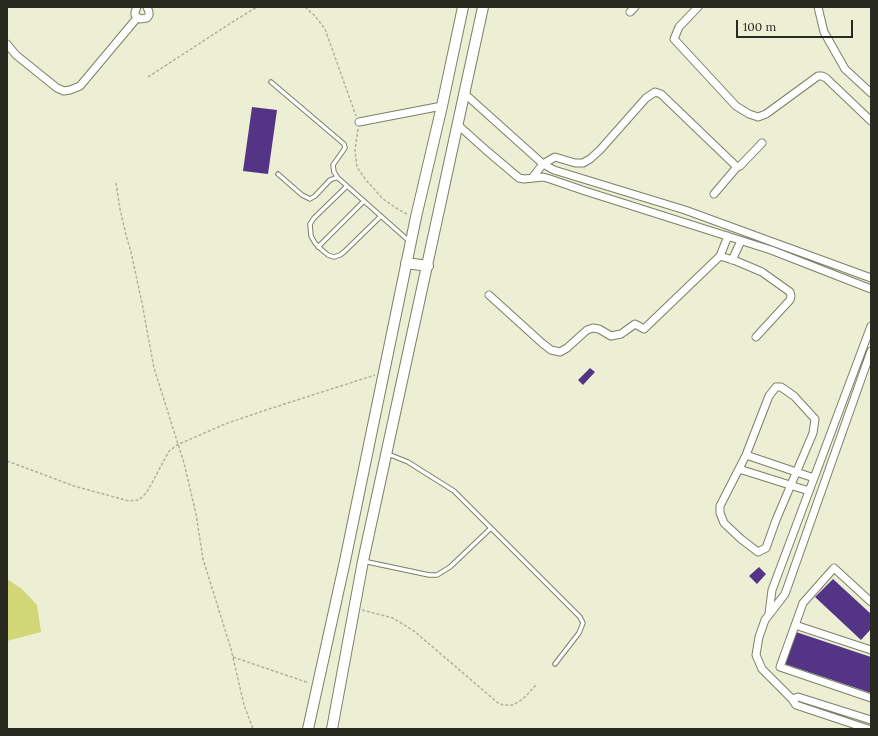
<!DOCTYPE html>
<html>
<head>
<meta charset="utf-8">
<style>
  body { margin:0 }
  #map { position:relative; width:878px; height:736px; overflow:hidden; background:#edefd5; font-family:Lora,serif }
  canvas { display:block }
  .frame { position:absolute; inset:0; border:8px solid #28291f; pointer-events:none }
  .scale { position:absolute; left:736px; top:20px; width:117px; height:18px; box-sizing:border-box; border:2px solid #28291f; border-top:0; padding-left:5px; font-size:12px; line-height:14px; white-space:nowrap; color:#28291f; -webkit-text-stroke:3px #edefd5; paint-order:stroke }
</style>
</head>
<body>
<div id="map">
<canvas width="878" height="736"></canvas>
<div class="frame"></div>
<div class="scale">100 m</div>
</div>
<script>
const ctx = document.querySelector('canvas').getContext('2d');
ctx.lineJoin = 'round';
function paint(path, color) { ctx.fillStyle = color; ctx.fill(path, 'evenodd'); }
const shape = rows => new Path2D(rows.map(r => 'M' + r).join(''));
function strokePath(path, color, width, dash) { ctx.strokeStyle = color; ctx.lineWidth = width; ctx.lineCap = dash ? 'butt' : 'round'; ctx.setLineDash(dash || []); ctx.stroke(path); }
paint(shape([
  [7,579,22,589,37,605,41,632,7,641]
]), '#d1d676');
paint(shape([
  [252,107,277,110,268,174,243,171],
  [590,368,595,372,583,385,578,380],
  [759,567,766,574,757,584,749,576],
  [833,579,871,614,871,629,861,640,815,597],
  [796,632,871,657,871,693,785,664]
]), '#543585');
const lane = shape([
  [271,82,344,144,345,148,333,165,334,172,338,178],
  [278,174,302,195,310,199,315,196,330,180,335,178,338,178,409,241],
  [347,186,314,218,310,224,311,236,315,243,322,250,328,255,334,257,340,255,344,252,381,216],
  [318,247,364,201],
  [388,454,408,462,454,491,580,617,583,623,579,633,555,664],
  [363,561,429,575,437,575,450,567,491,528]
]);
const street = shape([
  [137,7,135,12,135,15,140,19,147,18,149,15,149,12,147,7],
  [698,7,679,27,674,39,736,106,749,114,758,117,766,114,818,76,822,76,826,78,871,121],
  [818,7,824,32,845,69,871,93],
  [630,12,635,7],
  [7,44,16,55,57,88,64,91,70,90,80,86,137,18],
  [465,94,543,164,554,170,685,210,871,278],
  [359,122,442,106],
  [458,125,487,151,519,178,524,179,543,177,550,179,585,191,771,250,871,289],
  [532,178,543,164,555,157,575,163,583,163,590,159,600,150,646,98,655,92,661,94,737,167,740,166,762,143],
  [714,194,737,167],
  [720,256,736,261,762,272,790,292,791,296,790,300,756,337],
  [732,260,741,241],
  [489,295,542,343,551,350,560,352,567,348,587,330,593,328,599,329,611,336,621,334,635,324,644,329,720,256,728,236],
  [776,387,781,387,794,396,815,419,813,433,776,520,766,548,758,552,741,539,724,523,720,513,720,506,746,455,769,396,776,387],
  [746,455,814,478],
  [739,469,809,491],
  [871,602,834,568,803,603,780,667,871,698],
  [769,614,772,590,871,326],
  [795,625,871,650],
  [792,699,762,669,756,655,759,637,765,620,785,594,871,351],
  [868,729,796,705,792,699,798,697,871,720]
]);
const secondary = shape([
  [406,263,428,266],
  [308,729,345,561,416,217,442,106,463,7],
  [332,729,363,561,483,7]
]);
strokePath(lane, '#7d7f67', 5.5);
strokePath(street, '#7d7f67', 9);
strokePath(secondary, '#7d7f67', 12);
strokePath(shape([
  [305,7,315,16,325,29,356,116],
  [148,77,234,21,257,7],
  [358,129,355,150,357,167,366,180,383,199,399,210,407,214],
  [116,183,120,209,126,235,131,252,142,303,154,368,184,463,196,514,203,559,231,649,244,705,253,729],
  [7,461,74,486,129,501,139,500,146,493,152,483,169,451,177,445,225,424,269,409,375,375],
  [362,610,393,618,401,623,414,631,498,703,503,705,513,705,523,699,536,685],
  [233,657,309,683]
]), '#b0b19c', 1.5, [3, 2]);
strokePath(lane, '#fff', 3.5);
strokePath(street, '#fff', 7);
strokePath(secondary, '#fff', 10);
</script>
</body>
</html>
